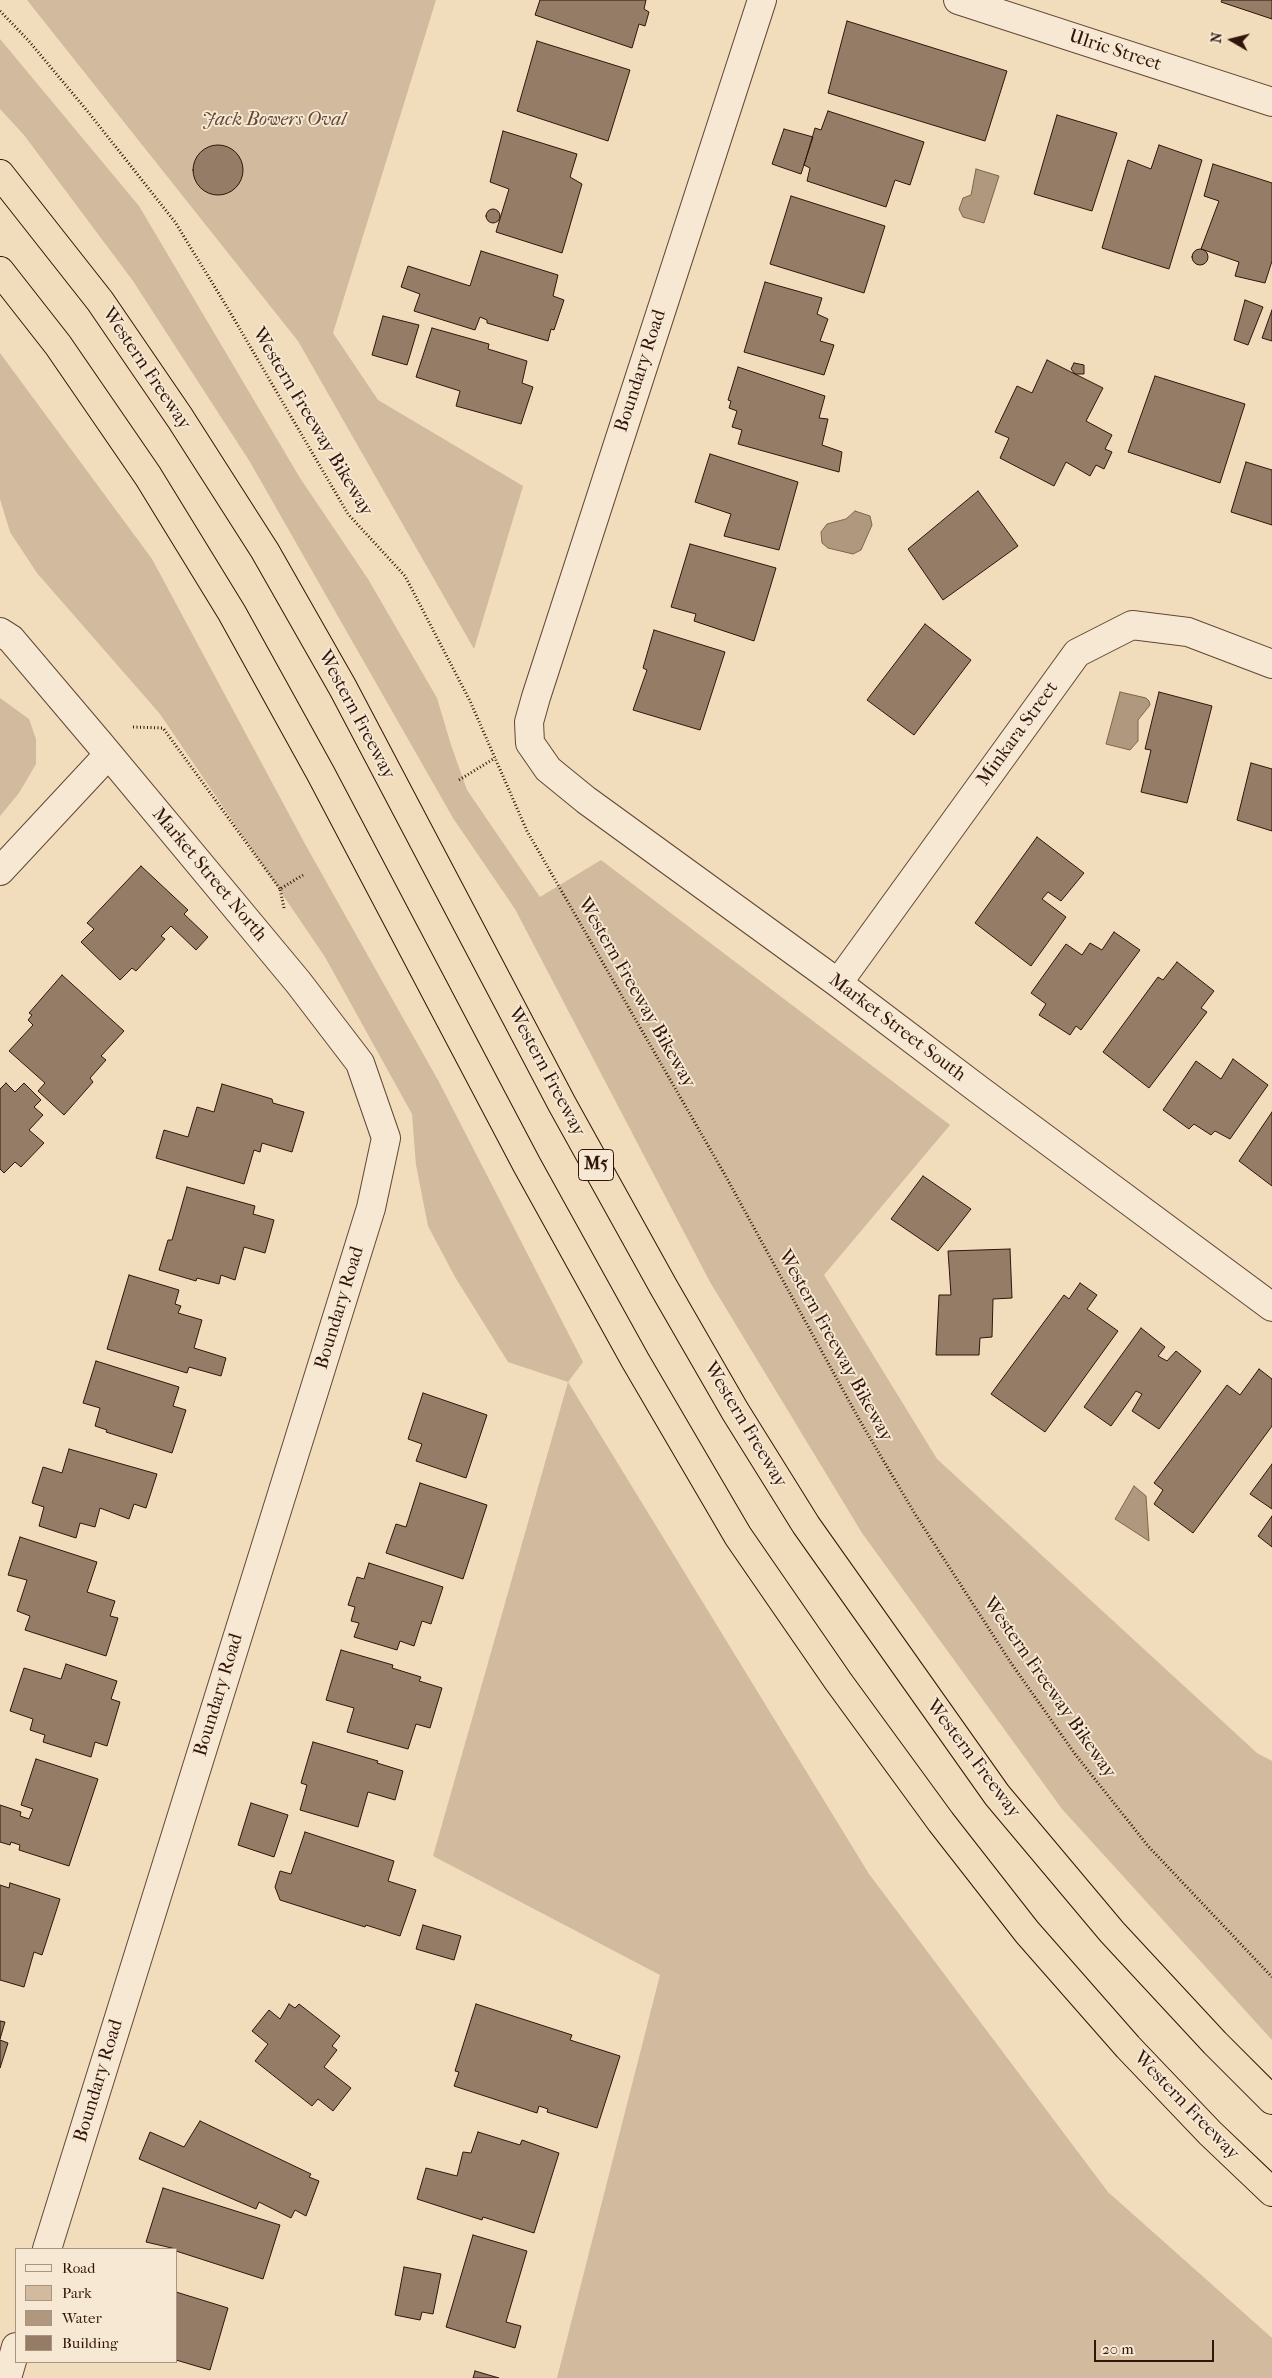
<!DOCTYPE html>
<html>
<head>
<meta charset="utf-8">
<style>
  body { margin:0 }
  #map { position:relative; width:1272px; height:2378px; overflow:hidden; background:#f1dcbb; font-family:"IM FELL French Canon",serif }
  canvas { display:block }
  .legend { position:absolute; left:15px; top:2248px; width:162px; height:115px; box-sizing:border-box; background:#f6e8d3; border:1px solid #a89483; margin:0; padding:6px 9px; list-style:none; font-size:15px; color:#32150a }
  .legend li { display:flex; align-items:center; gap:10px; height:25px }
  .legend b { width:25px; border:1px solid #a89483 }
  .north { position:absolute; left:1207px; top:15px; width:50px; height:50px; -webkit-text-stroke:4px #f6e8d3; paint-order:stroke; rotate:278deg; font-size:14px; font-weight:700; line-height:20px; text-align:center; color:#32150a }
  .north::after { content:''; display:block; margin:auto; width:18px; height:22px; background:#32150a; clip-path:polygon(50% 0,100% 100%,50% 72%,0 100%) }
  .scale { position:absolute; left:1094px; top:2340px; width:120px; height:22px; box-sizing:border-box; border:2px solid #32150a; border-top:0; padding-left:6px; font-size:15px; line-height:18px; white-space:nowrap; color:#32150a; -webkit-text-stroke:4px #f6e8d3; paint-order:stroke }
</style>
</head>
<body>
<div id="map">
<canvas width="1272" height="2378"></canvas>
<ul class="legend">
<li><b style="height:6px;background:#f6e8d3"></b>Road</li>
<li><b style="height:14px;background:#d1ba9d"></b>Park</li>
<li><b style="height:14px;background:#b0987f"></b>Water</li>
<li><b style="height:14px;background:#957c66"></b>Building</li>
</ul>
<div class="north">N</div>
<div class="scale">20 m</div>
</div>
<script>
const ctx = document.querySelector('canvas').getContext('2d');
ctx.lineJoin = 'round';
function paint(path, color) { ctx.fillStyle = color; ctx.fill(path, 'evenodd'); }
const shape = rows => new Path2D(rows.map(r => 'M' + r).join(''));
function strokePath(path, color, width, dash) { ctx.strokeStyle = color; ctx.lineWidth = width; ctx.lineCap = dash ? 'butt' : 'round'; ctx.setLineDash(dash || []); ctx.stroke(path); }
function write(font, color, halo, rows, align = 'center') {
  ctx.font = font + ' "IM FELL French Canon",serif'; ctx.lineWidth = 4; ctx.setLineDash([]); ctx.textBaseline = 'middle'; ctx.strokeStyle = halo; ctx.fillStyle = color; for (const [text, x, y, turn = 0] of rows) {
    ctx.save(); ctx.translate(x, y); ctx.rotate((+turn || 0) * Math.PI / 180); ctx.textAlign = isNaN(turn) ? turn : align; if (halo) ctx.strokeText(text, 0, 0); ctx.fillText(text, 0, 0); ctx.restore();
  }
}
paint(shape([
  [27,0,436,0,333,333,378,400,523,486,474,649,298,341],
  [0,39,139,206,300,478,368,579,437,698,451,745,467,790,540,897,601,860,950,1125,824,1275,937,1459,1257,1753,1272,1761,1272,2040,1062,1809,862,1533,710,1282,515,909,453,818,250,462,133,281,24,135,0,109],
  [0,353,152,559,305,844,439,1082,583,1362,568,1382,869,1874,1108,2192,1272,2338,1272,2378,557,2378,660,1975,433,1856,568,1382,508,1362,455,1277,428,1226,416,1165,412,1114,325,957,160,714,37,573,10,532,0,499],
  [0,698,29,719,36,739,36,764,19,793,0,816]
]), '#d1ba9d');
const water = shape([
  [976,169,999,176,984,223,963,217,959,209,963,198,971,195,976,169],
  [855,511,870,516,872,525,861,550,853,554,828,548,822,543,821,532,827,524,846,519,855,511],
  [1120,692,1146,698,1149,701,1150,705,1138,720,1138,741,1130,750,1106,744,1120,692],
  [1134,1486,1146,1496,1149,1541,1115,1519,1134,1486]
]);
paint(water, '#b0987f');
strokePath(water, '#7e6450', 1);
const building = shape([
  [540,0,646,0,644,9,649,12,645,26,639,24,632,48,535,15,540,0],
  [1222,0,1272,0,1272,19,1221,2,1222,0],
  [847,21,1007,71,985,141,828,93,847,21],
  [537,41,630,70,608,141,517,111,537,41],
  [828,111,924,142,910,185,895,180,886,207,807,181,810,168,804,165,815,128,821,130,828,111],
  [1057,115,1117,133,1092,211,1034,194,1057,115],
  [784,129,813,137,801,174,772,164,784,129],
  [503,131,577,154,570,177,582,184,562,253,496,232,509,189,490,182,503,131],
  '193 170a25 25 0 1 1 50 0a25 25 0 1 1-50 0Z',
  [1159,145,1202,160,1169,269,1102,248,1128,160,1151,169,1159,145],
  [1213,164,1272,183,1272,261,1265,283,1235,276,1239,262,1201,249,1219,201,1204,196,1213,164],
  [791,196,885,226,864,293,770,264,791,196],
  '486 216a7 7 0 1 1 14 0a7 7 0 1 1-14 0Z',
  '1192 257a8 8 0 1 1 16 0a8 8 0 1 1-16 0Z',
  [481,251,558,275,553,296,564,300,554,330,551,329,548,341,487,323,487,320,480,317,475,330,414,311,420,294,401,287,408,266,470,286,481,251],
  [765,282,822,298,817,314,828,319,820,341,834,345,824,375,744,352,765,282],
  [1245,300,1263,307,1248,345,1234,340,1245,300],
  [1272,310,1272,341,1262,338,1272,310],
  [383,316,419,325,407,365,372,355,383,316],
  [432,328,489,344,488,349,527,361,522,383,533,387,521,424,456,406,460,391,416,377,432,328],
  [1047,360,1103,388,1086,421,1112,435,1105,449,1112,452,1104,469,1096,465,1090,476,1066,462,1054,486,1000,458,1009,438,995,432,1017,386,1032,393,1047,360],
  [1074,363,1084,365,1084,374,1075,374,1071,369,1074,363],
  [738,367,825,396,819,418,828,419,822,445,842,452,839,472,738,444,742,430,732,427,737,411,729,408,731,401,728,400,738,367],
  [1155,376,1245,404,1220,483,1128,452,1155,376],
  [710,454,798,482,779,550,724,536,731,514,695,502,710,454],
  [1246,462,1272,470,1272,525,1231,512,1246,462],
  [978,491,1018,546,943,600,908,549,978,491],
  [690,544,776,568,754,641,694,621,696,614,671,607,690,544],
  [925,624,971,660,914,735,867,700,925,624],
  [654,630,725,652,700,730,633,710,647,670,643,668,654,630],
  [1159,692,1212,706,1187,803,1141,792,1151,750,1145,749,1159,692],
  [1251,763,1272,769,1272,831,1237,820,1251,763],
  [1037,837,1084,873,1061,901,1048,892,1042,899,1066,917,1031,966,975,923,1037,837],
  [141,866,188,910,184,914,208,937,196,950,171,926,161,936,165,939,136,971,132,968,120,980,81,942,94,929,87,923,141,866],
  [1114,932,1140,950,1081,1030,1076,1026,1070,1035,1039,1015,1046,1004,1031,993,1066,944,1082,955,1090,943,1102,950,1114,932],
  [1177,962,1214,991,1201,1008,1207,1012,1149,1088,1103,1052,1158,977,1163,980,1177,962],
  [62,975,124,1031,101,1056,106,1060,90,1078,93,1082,64,1115,38,1091,45,1083,9,1051,33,1025,28,1020,32,1015,29,1013,62,975],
  [1233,1059,1268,1085,1230,1139,1215,1131,1211,1135,1194,1124,1189,1129,1163,1110,1196,1061,1221,1079,1233,1059],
  [6,1083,15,1092,24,1083,41,1100,34,1107,43,1115,29,1130,44,1143,21,1167,15,1162,4,1173,0,1169,0,1089,6,1083],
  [222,1084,272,1099,273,1103,304,1112,292,1152,262,1143,260,1152,254,1150,244,1184,156,1158,164,1130,188,1137,197,1107,214,1112,222,1084],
  [1272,1112,1272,1186,1239,1161,1272,1112],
  [923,1176,971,1209,938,1251,891,1219,923,1176],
  [187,1187,255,1206,253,1214,274,1220,265,1253,244,1247,235,1280,221,1275,219,1284,197,1278,196,1281,159,1270,168,1240,172,1240,187,1187],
  [1010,1249,1012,1298,993,1299,992,1337,980,1338,979,1355,936,1355,939,1295,951,1295,948,1251,1010,1249],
  [129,1275,179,1290,175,1304,181,1306,178,1313,202,1320,194,1348,226,1358,221,1376,189,1367,187,1373,107,1349,129,1275],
  [1080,1283,1097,1295,1087,1309,1118,1331,1045,1432,991,1394,1064,1295,1069,1299,1080,1283],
  [1141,1328,1165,1347,1158,1356,1167,1361,1176,1351,1201,1371,1159,1429,1132,1411,1142,1394,1136,1391,1111,1426,1084,1407,1141,1328],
  [96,1361,179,1387,173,1406,186,1410,172,1453,106,1432,107,1430,95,1426,100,1408,83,1403,96,1361],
  [1259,1369,1272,1379,1272,1426,1193,1533,1154,1504,1163,1490,1154,1483,1227,1385,1240,1395,1259,1369],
  [423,1393,487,1415,466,1478,416,1461,422,1444,408,1439,423,1393],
  [69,1449,157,1474,146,1508,134,1504,129,1519,100,1508,95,1527,80,1523,76,1538,39,1526,44,1507,32,1503,43,1467,62,1473,69,1449],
  [1272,1464,1272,1509,1250,1494,1272,1464],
  [420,1483,487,1505,463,1579,386,1553,396,1524,406,1527,420,1483],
  [1272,1516,1272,1547,1258,1536,1272,1516],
  [20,1537,97,1562,87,1592,115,1601,110,1616,118,1618,106,1656,25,1630,30,1616,17,1611,27,1580,8,1575,20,1537],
  [369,1563,443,1587,431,1624,422,1621,414,1646,400,1641,397,1650,354,1637,359,1623,351,1621,355,1607,348,1605,357,1577,364,1579,369,1563],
  [341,1650,393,1665,392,1668,421,1677,419,1681,442,1688,430,1728,416,1724,408,1749,347,1732,354,1708,326,1700,341,1650],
  [66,1664,117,1681,111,1699,120,1702,107,1746,95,1742,91,1757,43,1742,45,1735,30,1730,33,1719,10,1711,24,1668,61,1679,66,1664],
  [313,1742,378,1761,377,1763,403,1771,395,1800,368,1792,358,1827,300,1810,307,1785,301,1783,313,1742],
  [36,1759,98,1779,69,1866,19,1850,20,1845,11,1842,10,1845,0,1842,0,1805,21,1812,20,1816,29,1819,33,1809,21,1805,36,1759],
  [251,1803,288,1815,274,1857,238,1845,251,1803],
  [305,1832,394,1861,388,1881,416,1890,400,1936,366,1925,365,1927,280,1900,275,1887,280,1871,291,1874,305,1832],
  [10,1883,60,1899,42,1955,34,1952,24,1987,0,1980,0,1885,9,1888,10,1883],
  [423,1925,461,1936,454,1960,416,1949,423,1925],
  [289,2004,295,2008,299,2004,340,2036,332,2046,337,2050,324,2067,351,2088,333,2111,318,2099,312,2106,255,2061,268,2044,252,2031,269,2010,280,2019,289,2004],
  [476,2004,572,2035,570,2040,620,2056,597,2128,547,2112,548,2109,539,2106,537,2113,454,2086,459,2072,455,2071,476,2004],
  [0,2021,5,2022,0,2039,0,2021],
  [0,2040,8,2043,0,2068,0,2040],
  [200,2121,311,2174,309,2177,319,2181,306,2216,295,2210,291,2218,259,2202,256,2209,139,2159,150,2132,184,2147,200,2121],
  [478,2132,520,2145,522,2140,559,2153,534,2233,483,2217,482,2220,417,2199,426,2168,457,2176,463,2152,471,2153,478,2132],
  [163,2188,280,2225,263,2279,176,2251,176,2249,146,2242,163,2188],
  [473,2235,527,2251,506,2322,521,2326,515,2348,446,2327,473,2235],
  [404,2267,441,2274,433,2314,422,2312,420,2320,395,2315,404,2267],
  [176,2292,228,2308,210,2370,176,2360,176,2292],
  [475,2371,499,2378,473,2378,475,2371]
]);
paint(building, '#957c66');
strokePath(building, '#32150a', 1);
const street = shape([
  [762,0,536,697,529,722,530,743,548,769,586,800,838,983,978,1089,1272,1307],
  [958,0,1272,102],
  [0,632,11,639,100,744,298,982,360,1063,386,1138,371,1208,47,2249],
  [0,871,108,755],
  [838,983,1077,653,1132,625,1188,632,1272,664],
  [7,2378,16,2347]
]);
const highway = shape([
  [0,174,100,301,180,418,265,551,343,688,562,1104,663,1286,735,1411,806,1525,997,1795,1112,1932,1215,2043,1272,2100],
  [0,271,58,345,148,476,232,613,321,774,527,1165,635,1360,738,1536,838,1681,941,1822,1027,1932,1128,2047,1210,2133,1272,2192]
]);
strokePath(street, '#624736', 30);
strokePath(highway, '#32150a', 30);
strokePath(shape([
  [0,11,28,40,89,113,175,222,227,307,348,514,405,576,470,701,527,831,725,1175,860,1421,915,1514,1011,1663,1075,1754,1148,1846,1272,1977],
  [133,727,163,728,280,889],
  [459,780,495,758],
  [284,908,280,889,303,875]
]), '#32150a', 3, [1, 2.5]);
strokePath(street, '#f6e8d3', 28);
strokePath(highway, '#f1dcbb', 28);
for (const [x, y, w] of [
  [596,1165,35]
]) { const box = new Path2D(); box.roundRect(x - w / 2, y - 15.5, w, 31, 4); ctx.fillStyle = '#f6e8d3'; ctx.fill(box); strokePath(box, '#32150a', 1); }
write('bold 18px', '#32150a', null, [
  ["M5",596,1165]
]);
write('19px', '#32150a', '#f6e8d3', [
  ["Ulric Street",1115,51,18],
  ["Western Freeway",146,369,56],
  ["Boundary Road",641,371,-72],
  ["Western Freeway Bikeway",312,422,59],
  ["Western Freeway",356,715,62],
  ["Minkara Street",1018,734,-54],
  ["Market Street North",209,875,50],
  ["Western Freeway Bikeway",636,993,60],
  ["Market Street South",897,1028,37],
  ["Western Freeway",546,1072,62],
  ["Boundary Road",340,1308,-73],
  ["Western Freeway Bikeway",835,1346,61],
  ["Western Freeway",745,1425,59],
  ["Western Freeway Bikeway",1049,1688,55],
  ["Boundary Road",219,1695,-73],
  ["Western Freeway",973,1759,53],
  ["Boundary Road",99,2081,-73],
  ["Western Freeway",1186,2106,46]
]);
write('italic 19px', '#624736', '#f6e8d3', [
  ["Jack Bowers Oval",274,120]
]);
</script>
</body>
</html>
